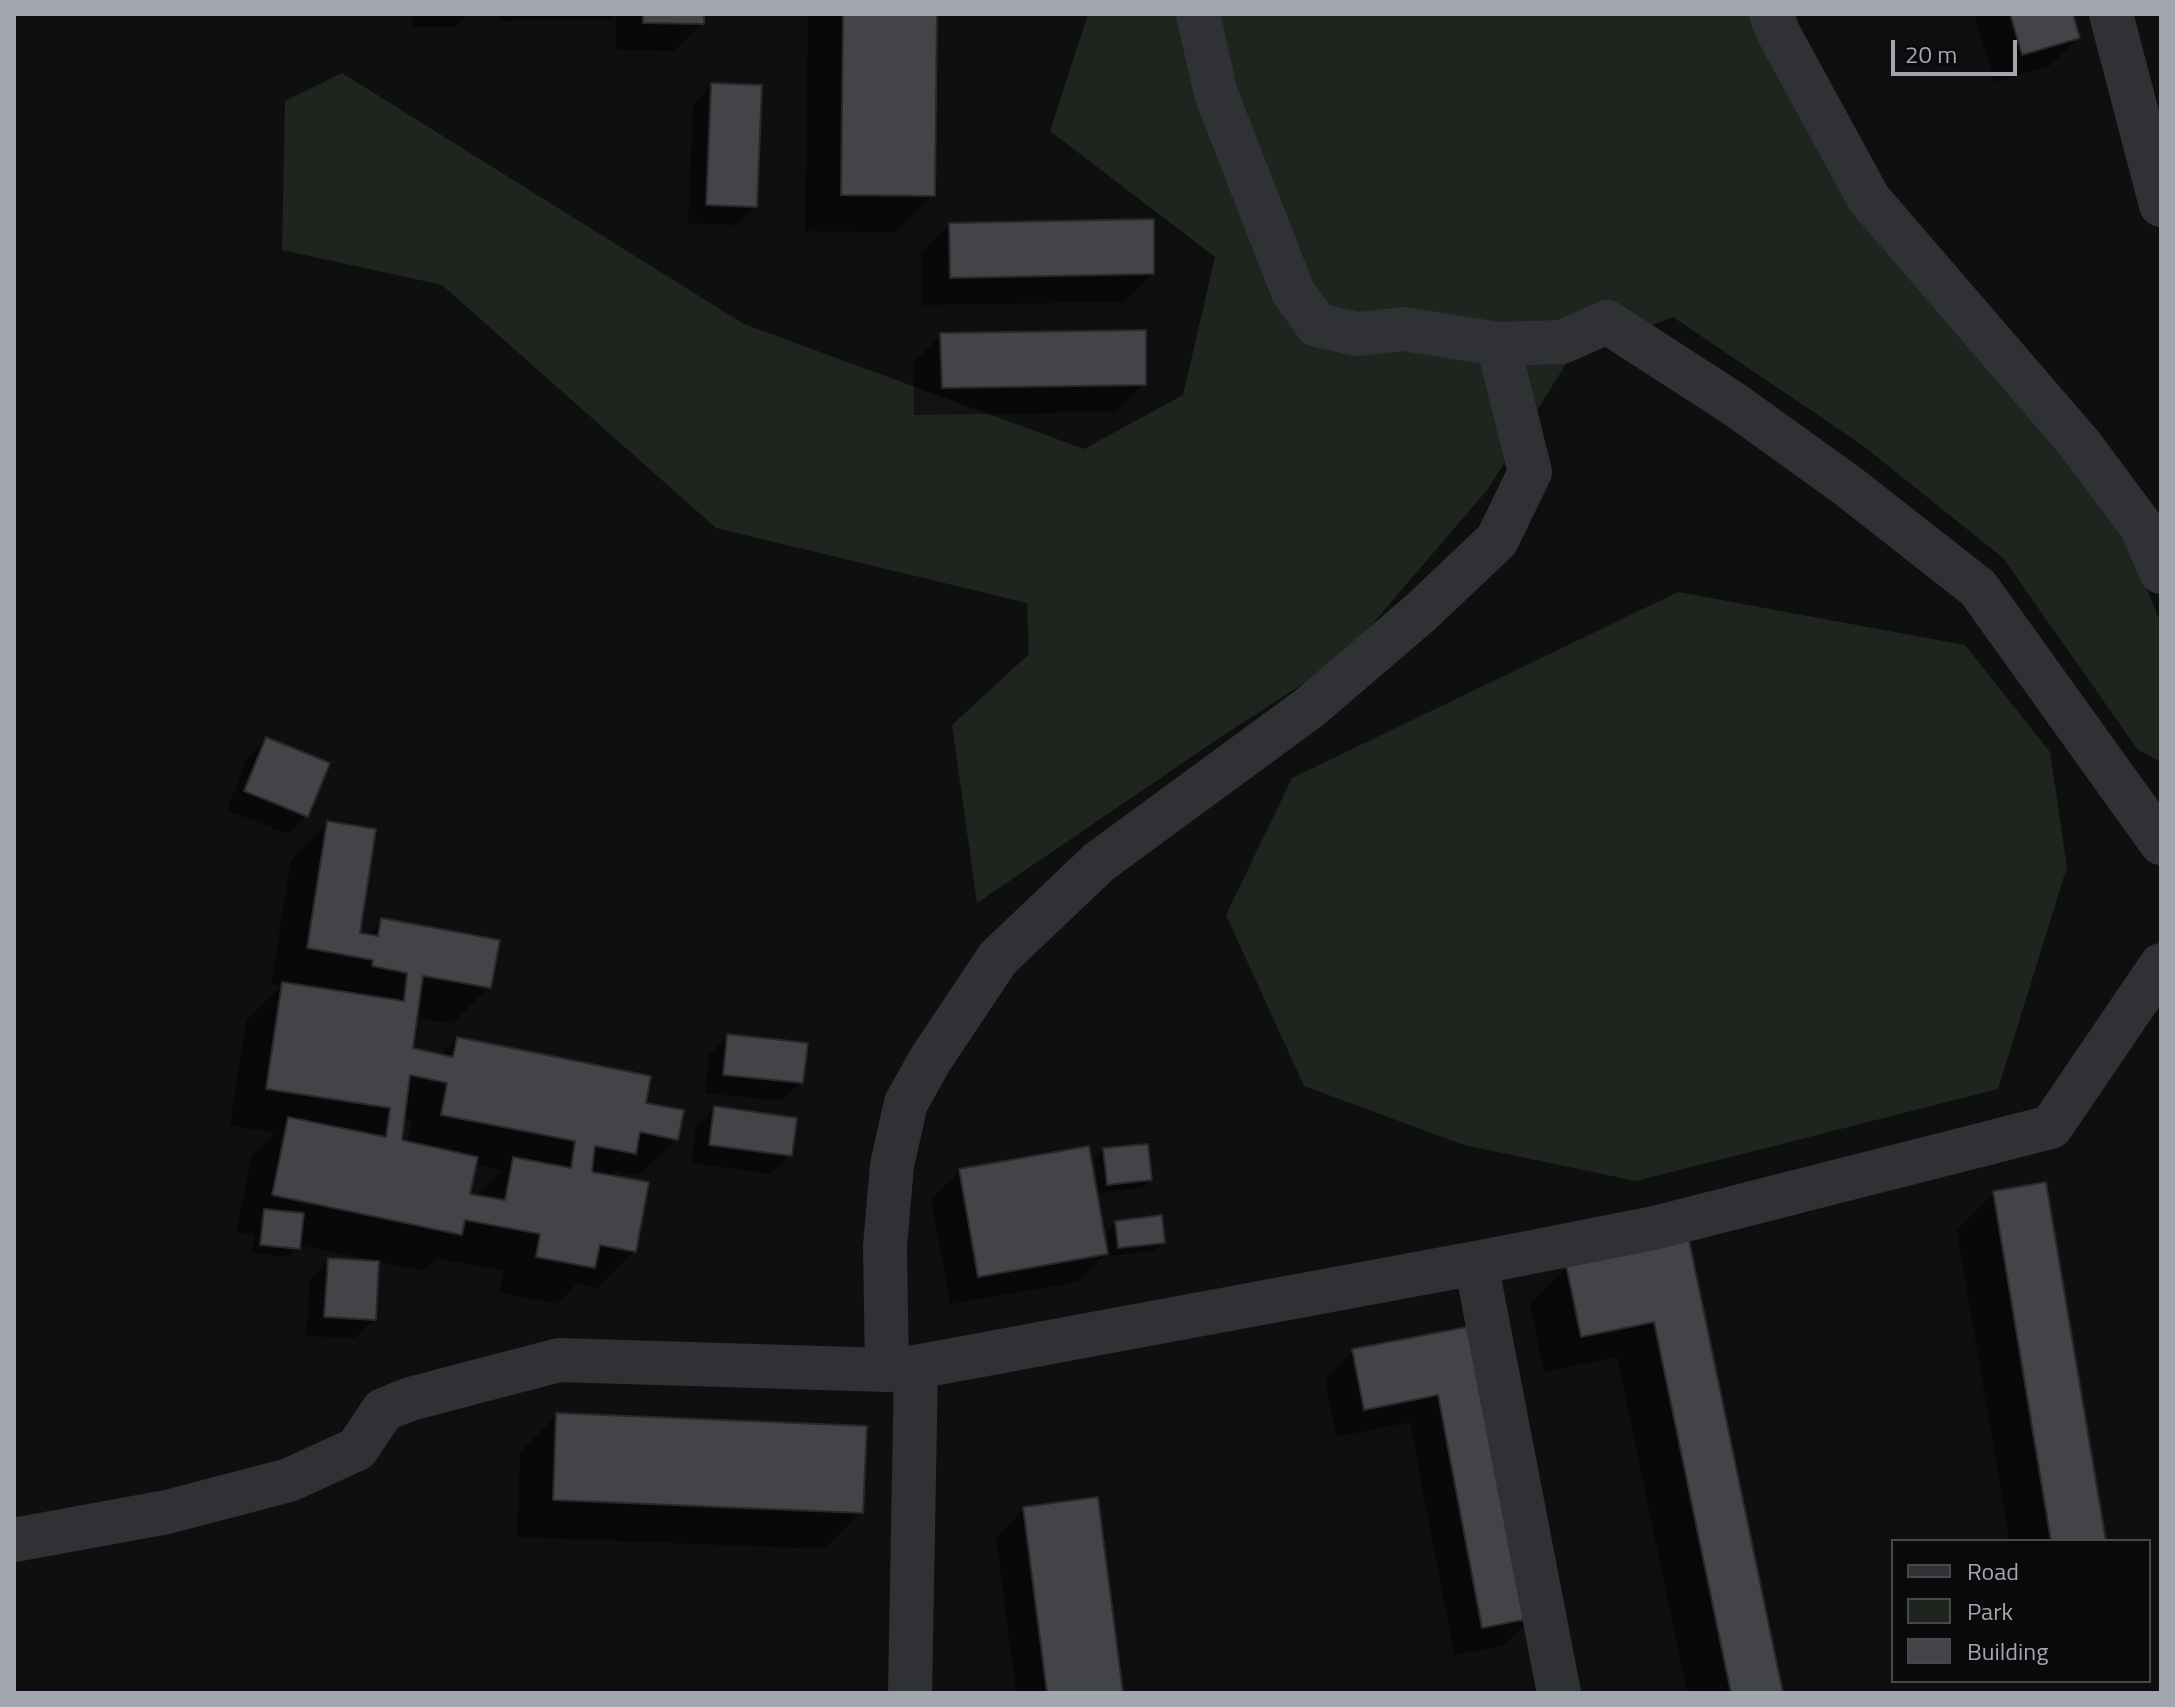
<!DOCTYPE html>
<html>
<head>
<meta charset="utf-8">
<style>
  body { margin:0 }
  #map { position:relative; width:2175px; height:1707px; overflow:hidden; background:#0f0f10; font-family:"Titillium Web",sans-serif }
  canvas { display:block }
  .frame { position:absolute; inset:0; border:16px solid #a1a6b0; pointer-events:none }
  .legend { position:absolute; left:1891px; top:1539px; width:260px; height:144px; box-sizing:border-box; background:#0a0a0b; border:2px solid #46484d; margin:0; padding:10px 14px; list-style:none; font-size:24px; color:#a1a6b0 }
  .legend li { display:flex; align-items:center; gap:16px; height:40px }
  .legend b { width:40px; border:2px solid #46484d }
  .scale { position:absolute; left:1891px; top:40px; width:126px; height:36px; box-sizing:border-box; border:4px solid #a1a6b0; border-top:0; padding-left:10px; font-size:24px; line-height:28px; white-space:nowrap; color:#a1a6b0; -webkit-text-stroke:6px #0a0a0b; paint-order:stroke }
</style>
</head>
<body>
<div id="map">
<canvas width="2175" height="1707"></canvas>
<div class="frame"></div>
<ul class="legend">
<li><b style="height:10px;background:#303135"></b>Road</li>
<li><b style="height:22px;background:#1e241e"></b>Park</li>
<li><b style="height:22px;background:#434448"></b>Building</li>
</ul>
<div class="scale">20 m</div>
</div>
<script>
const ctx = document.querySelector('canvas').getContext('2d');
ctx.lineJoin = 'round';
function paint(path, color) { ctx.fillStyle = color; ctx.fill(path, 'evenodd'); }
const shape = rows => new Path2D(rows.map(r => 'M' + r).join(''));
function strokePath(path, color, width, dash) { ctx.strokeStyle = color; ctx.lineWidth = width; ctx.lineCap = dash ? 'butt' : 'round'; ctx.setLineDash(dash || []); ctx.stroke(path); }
paint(shape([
  [1088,14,1755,14,2118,517,2161,624,2161,762,2138,750,2003,558,1862,445,1673,317,1571,356,1488,489,1345,656,1209,745,977,903,952,725,1029,654,1027,603,716,528,442,285,282,250,285,101,342,73,744,324,1084,449,1183,395,1215,257,1050,131],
  [1678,592,1965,645,2050,752,2067,867,1998,1089,1636,1181,1464,1145,1304,1086,1226,915,1292,778]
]), '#1e241e');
paint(shape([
  [413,14,468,14,455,27,412,27],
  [499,14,702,14,702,23,674,51,616,50,616,14,611,20,499,21],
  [808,14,935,14,933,195,896,232,805,231],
  [1974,14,2071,14,2078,38,2050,66,1994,82],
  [712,85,755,206,736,225,688,223,693,104],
  [949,225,1152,274,1124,302,922,305,921,253],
  [941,335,1144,384,1116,412,914,415,913,363],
  [266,739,307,815,288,834,227,810,247,758],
  [328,823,357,935,366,936,382,920,489,987,452,1024,415,1017,411,1050,440,1056,457,1039,644,1105,676,1139,639,1175,616,1171,610,1177,634,1251,597,1288,576,1284,557,1304,500,1293,504,1271,436,1258,423,1271,377,1261,374,1320,355,1338,306,1336,310,1279,329,1260,372,1263,372,1260,298,1245,289,1257,252,1253,254,1235,236,1232,252,1156,275,1132,230,1126,246,1021,281,986,271,984,291,860],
  [402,1118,412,1120,407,1144,399,1142],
  [474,1165,502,1170,476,1197,468,1195],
  [728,1036,801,1082,782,1101,705,1093,709,1055],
  [715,1108,790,1155,771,1174,691,1163,696,1127],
  [1104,1150,1150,1180,1141,1188,1099,1193,1095,1159],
  [960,1171,1106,1254,1078,1282,950,1304,931,1199],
  [1994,1193,2104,1541,2009,1541,1957,1230],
  [1116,1222,1163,1242,1154,1251,1109,1256,1107,1231],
  [1687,1242,1781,1693,1687,1693,1617,1357,1544,1372,1530,1304,1567,1267],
  [1476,1327,1531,1618,1503,1646,1454,1655,1410,1422,1336,1437,1325,1379,1353,1351],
  [557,1415,861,1512,824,1549,517,1537,520,1452],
  [1024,1509,1121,1693,1016,1693,996,1537]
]), '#0007');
const building = shape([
  [643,14,704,14,704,24,643,23,643,14],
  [843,14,937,14,935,196,841,195,843,14],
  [2010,14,2073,14,2080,38,2022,55,2010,14],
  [711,83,762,85,757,207,706,205,711,83],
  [1154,219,1154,274,950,278,949,223,1154,219],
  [1146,330,1146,385,942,388,940,333,1146,330],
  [266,737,330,763,308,817,244,791,266,737],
  [327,821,376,829,360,933,378,936,381,918,500,940,491,988,423,976,413,1048,453,1057,457,1037,651,1076,646,1103,684,1110,678,1140,640,1132,636,1154,595,1146,592,1172,649,1182,636,1252,600,1245,595,1268,536,1257,540,1234,465,1220,462,1235,272,1195,288,1117,386,1137,390,1108,266,1089,282,982,404,1001,407,973,372,966,373,960,307,948,327,821],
  [410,1075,447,1083,441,1115,575,1141,571,1168,513,1157,505,1200,470,1194,478,1157,402,1140,410,1075],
  [727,1034,808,1043,803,1083,723,1075,727,1034],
  [714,1106,797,1118,792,1156,709,1145,714,1106],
  [1148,1144,1152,1180,1107,1185,1103,1148,1148,1144],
  [1089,1146,1108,1254,978,1277,959,1169,1089,1146],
  [2046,1182,2106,1541,2051,1541,1993,1191,2046,1182],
  [264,1209,304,1213,300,1249,260,1245,264,1209],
  [1162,1215,1165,1243,1118,1248,1115,1221,1162,1215],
  [1689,1240,1783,1693,1731,1693,1654,1322,1581,1337,1566,1265,1689,1240],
  [328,1258,379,1261,376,1320,324,1317,328,1258],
  [1477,1325,1533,1618,1482,1628,1438,1395,1364,1410,1352,1349,1477,1325],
  [556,1413,867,1426,863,1513,553,1500,556,1413],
  [1098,1497,1123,1693,1047,1693,1023,1507,1098,1497]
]);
paint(building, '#434448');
strokePath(building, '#29292c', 2);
strokePath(shape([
  [1198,14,1216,94,1293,292,1317,325,1358,334,1404,329,1498,344,1562,342,1607,322,1734,404,1848,486,1978,588,2161,843],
  [1771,14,1779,34,1869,199,2080,444,2141,526,2161,572],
  [2111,14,2161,205],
  [1476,1263,1654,1228,2051,1127,2161,965],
  [887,1370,885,1247,892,1165,906,1103,930,1060,998,958,1099,862,1309,708,1420,613,1497,540,1530,472,1498,344],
  [14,1540,167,1512,289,1480,357,1449,383,1410,410,1399,559,1360,887,1370,916,1367,1476,1263,1559,1693],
  [910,1693,916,1367]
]), '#303135', 44);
</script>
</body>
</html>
